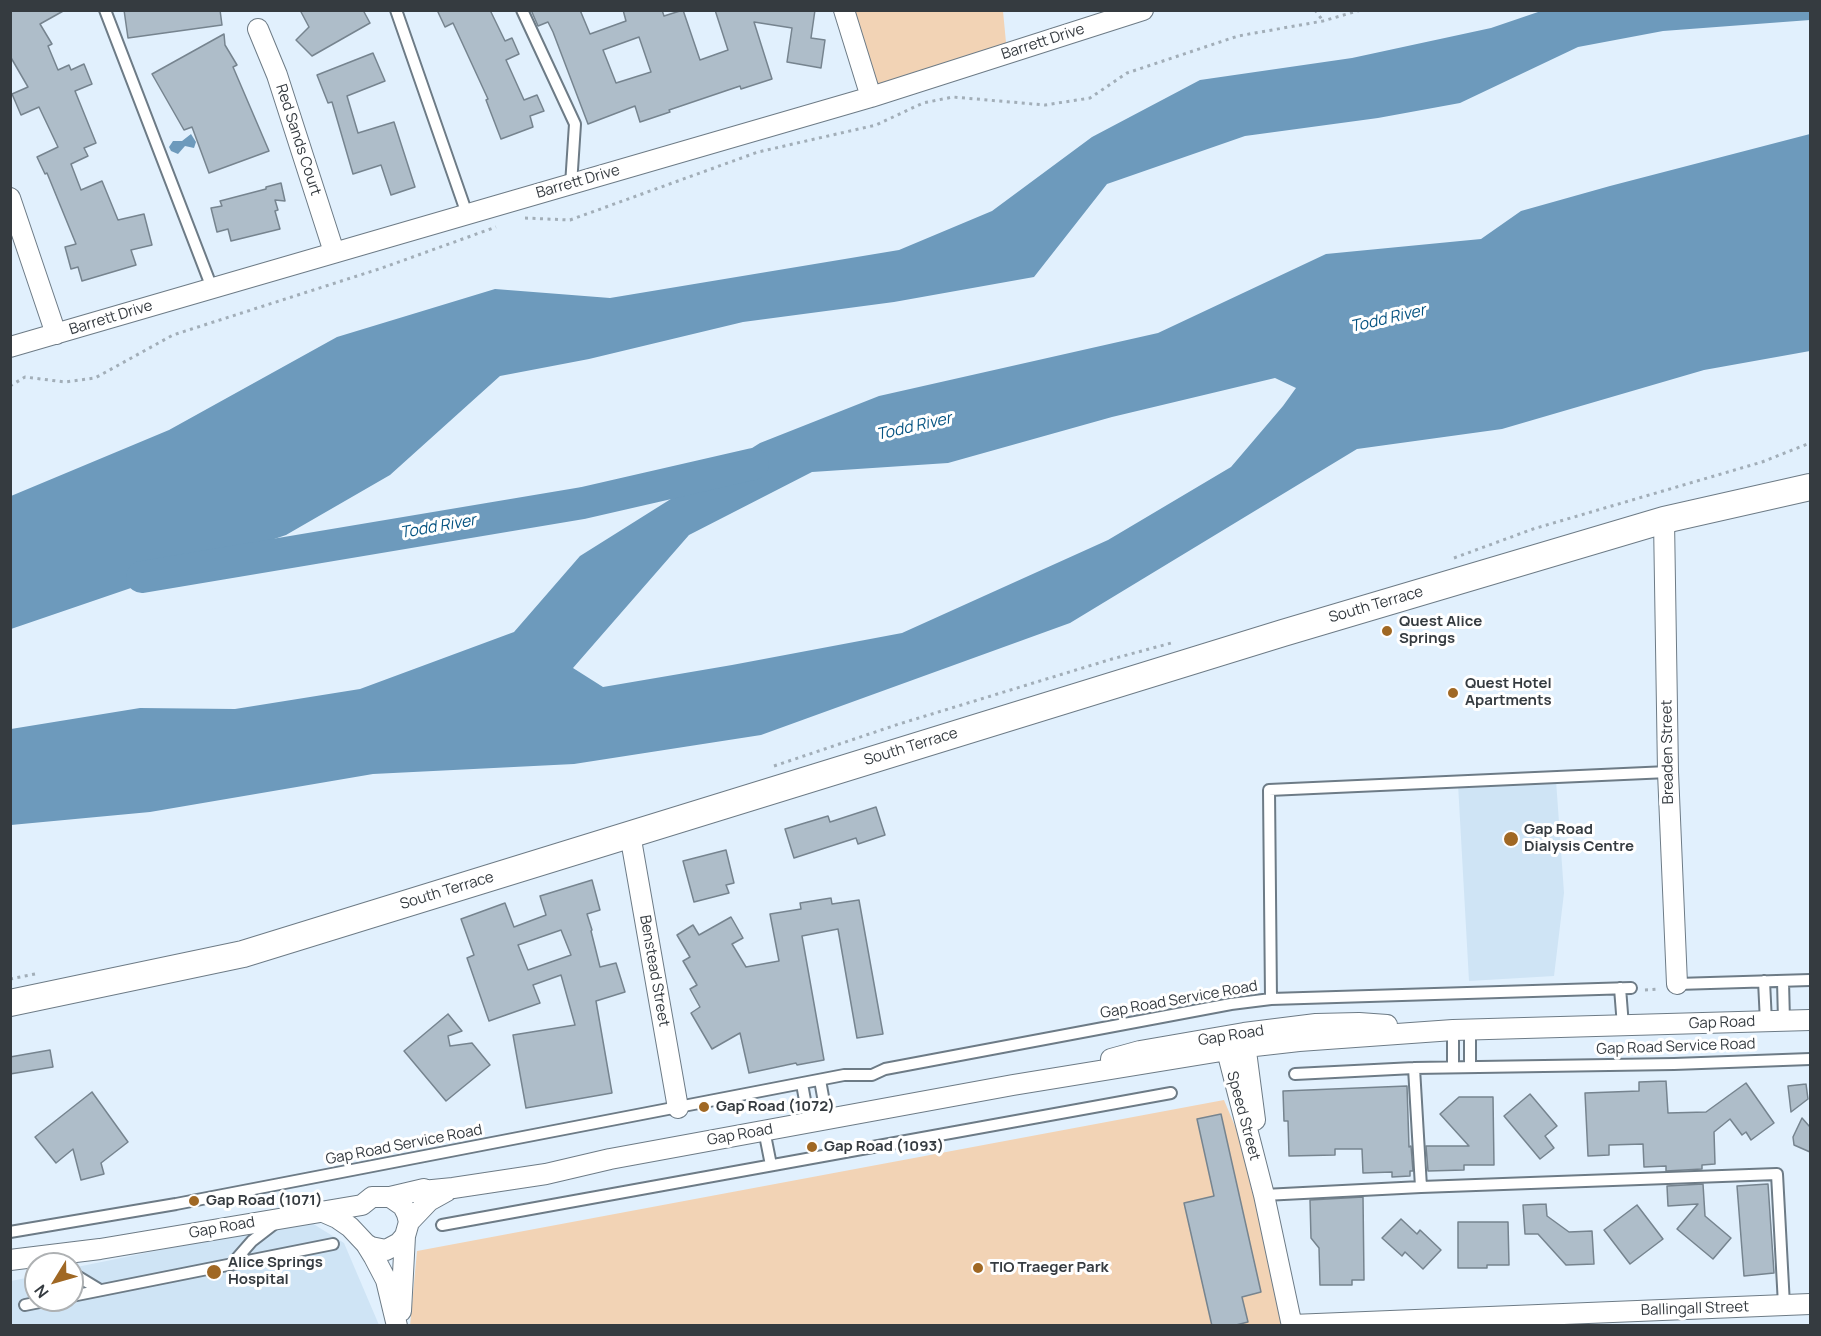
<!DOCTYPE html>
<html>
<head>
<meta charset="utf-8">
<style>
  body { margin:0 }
  #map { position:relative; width:1821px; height:1336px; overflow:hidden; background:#e1f0fd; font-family:Manrope,sans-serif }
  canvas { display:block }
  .frame { position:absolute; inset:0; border:12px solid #353b40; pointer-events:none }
  .north { position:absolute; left:24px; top:1252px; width:60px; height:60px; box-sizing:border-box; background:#fff; border:2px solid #aeb1b3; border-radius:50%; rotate:233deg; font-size:16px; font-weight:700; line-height:24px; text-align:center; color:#353b40 }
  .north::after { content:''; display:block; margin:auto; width:21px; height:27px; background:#a06824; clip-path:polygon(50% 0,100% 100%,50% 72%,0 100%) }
</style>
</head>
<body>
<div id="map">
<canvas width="1821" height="1336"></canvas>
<div class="frame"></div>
<div class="north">N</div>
</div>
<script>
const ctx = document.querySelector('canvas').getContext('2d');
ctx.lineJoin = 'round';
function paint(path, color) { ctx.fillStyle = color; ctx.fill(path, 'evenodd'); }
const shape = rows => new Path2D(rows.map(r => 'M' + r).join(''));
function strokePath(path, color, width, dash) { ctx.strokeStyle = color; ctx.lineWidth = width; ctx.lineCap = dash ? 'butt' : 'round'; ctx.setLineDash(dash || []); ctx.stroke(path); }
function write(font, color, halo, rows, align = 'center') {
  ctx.font = font + ' Manrope,sans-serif'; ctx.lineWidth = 6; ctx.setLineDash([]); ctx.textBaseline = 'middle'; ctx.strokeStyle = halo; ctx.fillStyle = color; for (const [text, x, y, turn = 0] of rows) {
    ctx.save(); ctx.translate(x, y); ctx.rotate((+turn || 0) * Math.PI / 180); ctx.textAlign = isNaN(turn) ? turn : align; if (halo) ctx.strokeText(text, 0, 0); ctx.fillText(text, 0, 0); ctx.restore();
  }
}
paint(shape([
  [1556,780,1564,893,1554,976,1469,981,1458,784],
  [307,1220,344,1243,379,1325,11,1326,11,1281,36,1276,36,1300,72,1300,72,1268]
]), '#cfe4f5');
paint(shape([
  [844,11,1003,11,1007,53,871,97],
  [1224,1100,1264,1195,1292,1326,410,1326,417,1251]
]), '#f2d3b5');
paint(shape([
  [1541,11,1810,10,1810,20,1663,31,1578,47,1460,103,1378,118,1245,136,1107,184,1034,277,894,302,743,322,589,359,500,376,390,475,286,535,11,629,11,496,169,430,337,337,495,289,610,298,899,250,992,211,1092,137,1200,80,1352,58,1491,28],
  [191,134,196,142,194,148,185,146,178,154,171,151,169,147,173,141,182,141],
  [1810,134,1810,351,1704,370,1502,429,1357,449,1070,623,761,735,574,764,373,774,150,812,11,825,11,729,140,708,235,709,360,689,514,632,580,556,760,443,879,396,1158,333,1326,254,1481,239,1521,211,1610,186],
  [1275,378,1296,388,1283,406,1231,467,1108,540,902,633,732,665,603,687,573,668,689,535,812,472,948,463,1112,417]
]), '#6d9abc');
strokePath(shape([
  [142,577,583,503,753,464]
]), '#6d9abc', 32);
const building = shape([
  [10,10,65,10,40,24,52,44,48,46,58,70,69,65,71,70,84,64,92,84,75,91,96,143,84,148,88,156,71,164,81,190,102,181,118,220,144,214,152,245,131,250,136,265,82,281,78,267,71,269,65,247,76,244,47,173,45,174,37,157,58,147,39,107,21,115,12,94,28,87,10,56,10,10],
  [124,10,220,10,222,25,128,38,124,10],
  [300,10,363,10,370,23,312,56,296,40,309,27,300,10],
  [437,10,490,10,505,41,512,38,519,54,506,60,524,100,537,95,544,111,530,116,533,127,501,139,486,100,488,99,453,23,445,27,437,10],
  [531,10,580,10,590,34,626,21,623,10,662,10,664,16,683,10,700,60,728,50,715,10,815,10,811,38,825,40,821,68,787,62,792,28,754,22,772,79,741,89,740,86,669,110,670,112,640,122,635,106,588,124,553,32,548,22,538,26,531,10],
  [639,37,651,72,616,83,603,50,639,37],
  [224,34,225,45,237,65,233,67,269,151,209,173,192,127,184,130,152,74,224,34],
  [373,53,385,81,347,96,358,133,394,122,415,187,391,195,381,165,353,174,332,102,328,103,317,75,373,53],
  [281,183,285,201,275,200,278,210,275,211,280,229,231,241,228,229,217,232,211,208,222,206,220,201,266,189,266,187,281,183],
  [876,807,885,835,858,844,856,838,794,858,785,829,828,816,830,822,876,807],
  [726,850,734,883,726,885,729,893,694,902,683,861,726,850],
  [592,880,600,910,587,914,592,930,591,931,600,967,616,963,625,992,596,1001,612,1093,526,1108,513,1035,575,1025,561,975,533,985,540,1003,489,1021,467,958,474,955,461,919,505,903,514,927,546,915,540,896,592,880],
  [561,930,571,955,528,970,518,945,561,930],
  [831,898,832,904,859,900,883,1034,857,1038,838,929,802,936,824,1060,797,1065,796,1063,749,1073,740,1033,712,1049,691,1013,700,1007,690,989,697,985,683,961,690,957,677,935,693,925,699,935,731,917,743,938,732,944,746,967,779,961,770,914,801,909,800,903,831,898],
  [448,1014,462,1031,448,1036,450,1046,472,1043,490,1065,446,1101,404,1051,448,1014],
  [50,1050,53,1067,10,1074,10,1057,50,1050],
  [1666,1081,1668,1113,1706,1112,1746,1083,1774,1123,1751,1140,1746,1132,1742,1135,1730,1119,1714,1132,1715,1164,1702,1165,1702,1169,1666,1171,1666,1166,1644,1167,1643,1144,1609,1145,1609,1155,1588,1156,1585,1093,1639,1091,1639,1082,1666,1081],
  [1806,1084,1808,1099,1791,1112,1788,1086,1806,1084],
  [1407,1086,1409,1147,1411,1146,1413,1171,1410,1171,1410,1176,1392,1177,1392,1172,1363,1173,1362,1149,1335,1149,1335,1155,1289,1156,1288,1121,1284,1121,1283,1091,1407,1086],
  [92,1092,128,1142,101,1163,104,1174,81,1180,73,1149,56,1163,35,1137,92,1092],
  [1530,1094,1557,1126,1545,1136,1554,1148,1540,1159,1504,1116,1530,1094],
  [1459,1097,1493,1097,1494,1165,1464,1165,1464,1170,1428,1171,1426,1146,1469,1146,1440,1114,1459,1097],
  [1221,1114,1261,1292,1242,1297,1248,1322,1232,1326,1212,1326,1184,1203,1214,1196,1197,1119,1221,1114],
  [1802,1118,1810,1127,1810,1152,1794,1145,1793,1137,1802,1118],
  [1703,1184,1705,1216,1731,1238,1713,1259,1677,1229,1698,1204,1668,1206,1667,1186,1703,1184],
  [1768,1184,1774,1273,1744,1276,1737,1186,1768,1184],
  [1363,1197,1364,1280,1352,1280,1352,1285,1320,1285,1319,1248,1311,1238,1310,1200,1363,1197],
  [1546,1204,1547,1216,1569,1232,1592,1231,1594,1264,1566,1265,1538,1234,1525,1234,1523,1205,1546,1204],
  [1637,1205,1663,1239,1630,1264,1604,1230,1637,1205],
  [1401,1219,1417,1234,1420,1230,1441,1250,1423,1269,1405,1252,1402,1256,1382,1238,1401,1219],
  [1458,1222,1508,1222,1509,1265,1487,1265,1487,1268,1458,1268,1458,1222]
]);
paint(building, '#aebdc9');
strokePath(building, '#76848f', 1.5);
const service = shape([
  [105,10,212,288],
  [396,10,467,214],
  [522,10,575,124,571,185],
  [1764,981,1766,1022],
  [1783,981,1784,1021],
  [1677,984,1810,980],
  [1620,988,1623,1026],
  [1271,999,1269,790,1668,772],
  [1453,1067,1453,1030],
  [1470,1067,1470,1030],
  [1414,1068,1421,1187],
  [1295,1074,1414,1068,1674,1064,1810,1059],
  [820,1080,827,1119],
  [802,1084,809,1122],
  [764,1130,771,1165],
  [1264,1195,1421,1187,1777,1174,1784,1305],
  [442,1225,1171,1093],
  [10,1232,176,1204,844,1075,872,1075,885,1069,1231,1004,1271,999,1631,988],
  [231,1265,252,1241,274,1224],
  [72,1273,100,1290],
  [72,1296,333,1244],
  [25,1305,50,1300]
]);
const minor = shape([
  [844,10,871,97],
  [258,29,277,75,334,252],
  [10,198,56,334],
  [10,347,871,97,1143,10],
  [1664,520,1668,772,1677,984],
  [630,834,678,1108],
  [1244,1036,1255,1120],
  [1224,1039,1264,1195,1292,1326],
  [1111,1059,1140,1051,1244,1033,1316,1024,1359,1023,1387,1025],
  [412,1192,453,1188,546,1174,610,1159,1013,1085,1246,1047,1299,1041,1453,1030,1810,1020],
  [321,1211,337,1218,350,1227,366,1244,374,1257,386,1280,397,1326],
  [409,1222,429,1201,447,1191],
  [366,1244,371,1247,386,1250,399,1243,405,1236,409,1222,407,1214,403,1206,390,1197],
  [10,1260,100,1249,362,1205,372,1197,390,1197,424,1189],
  [401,1311,405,1236],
  [1292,1325,1810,1304]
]);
const tertiary = shape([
  [10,1003,243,954,1283,633,1664,520,1810,487]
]);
strokePath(service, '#6d7b86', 14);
strokePath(minor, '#6d7b86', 22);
strokePath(tertiary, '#6d7b86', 28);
strokePath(shape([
  [1315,10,1323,21],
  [525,218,570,220,758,152,876,125,923,103,953,97,1045,105,1090,98,1127,73,1238,36,1323,21,1361,10],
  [10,386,25,377,65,382,95,378,173,335,382,268,496,227],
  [1454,558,1533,529,1762,462,1810,443],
  [774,766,899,724,1112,659,1175,642],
  [10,979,35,974],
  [1645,990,1659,989]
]), '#a2aeb8', 3, [3, 4.5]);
strokePath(service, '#fff', 10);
strokePath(minor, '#fff', 20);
strokePath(tertiary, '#fff', 26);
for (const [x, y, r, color] of [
  [1387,631,6,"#a06824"],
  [1453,693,6,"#a06824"],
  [1511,839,8,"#a06824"],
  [704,1107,6,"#a06824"],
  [812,1147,6,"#a06824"],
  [194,1201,6,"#a06824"],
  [978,1268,6,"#a06824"],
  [214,1272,8,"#a06824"]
]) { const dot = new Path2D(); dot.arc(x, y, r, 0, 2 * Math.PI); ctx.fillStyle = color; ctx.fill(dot); strokePath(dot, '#fff', 2); }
write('15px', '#353b40', '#fff', [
  ["Barrett Drive",1043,42,-18],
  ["Red Sands Court",298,140,72],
  ["Barrett Drive",578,182,-16],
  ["Barrett Drive",111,318,-17],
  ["South Terrace",1376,605,-16],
  ["South Terrace",911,747,-17],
  ["Breaden Street",1668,752,-91],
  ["South Terrace",447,891,-17],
  ["Benstead Street",654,971,80],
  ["Gap Road Service Road",1179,1000,-10],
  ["Gap Road",1722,1023,-2],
  ["Gap Road",1231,1036,-9],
  ["Gap Road Service Road",1676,1047,-2],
  ["Speed Street",1243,1116,75],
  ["Gap Road",740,1135,-10],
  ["Gap Road Service Road",404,1145,-11],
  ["Gap Road",222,1228,-10],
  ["Ballingall Street",1695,1309,-2]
]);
write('bold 15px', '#353b40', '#fff', [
  ["Quest Alice",1399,622],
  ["Springs",1399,639],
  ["Quest Hotel",1465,684],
  ["Apartments",1465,701],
  ["Gap Road",1524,830],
  ["Dialysis Centre",1524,847],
  ["Gap Road (1072)",716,1107],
  ["Gap Road (1093)",824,1147],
  ["Gap Road (1071)",206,1201],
  ["Alice Springs",228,1263],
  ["Hospital",228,1280],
  ["TIO Traeger Park",990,1268]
], 'left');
write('italic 16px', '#065482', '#fff', [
  ["Todd River",1388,319,-13],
  ["Todd River",914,427,-13],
  ["Todd River",438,527,-10]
]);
</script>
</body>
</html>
